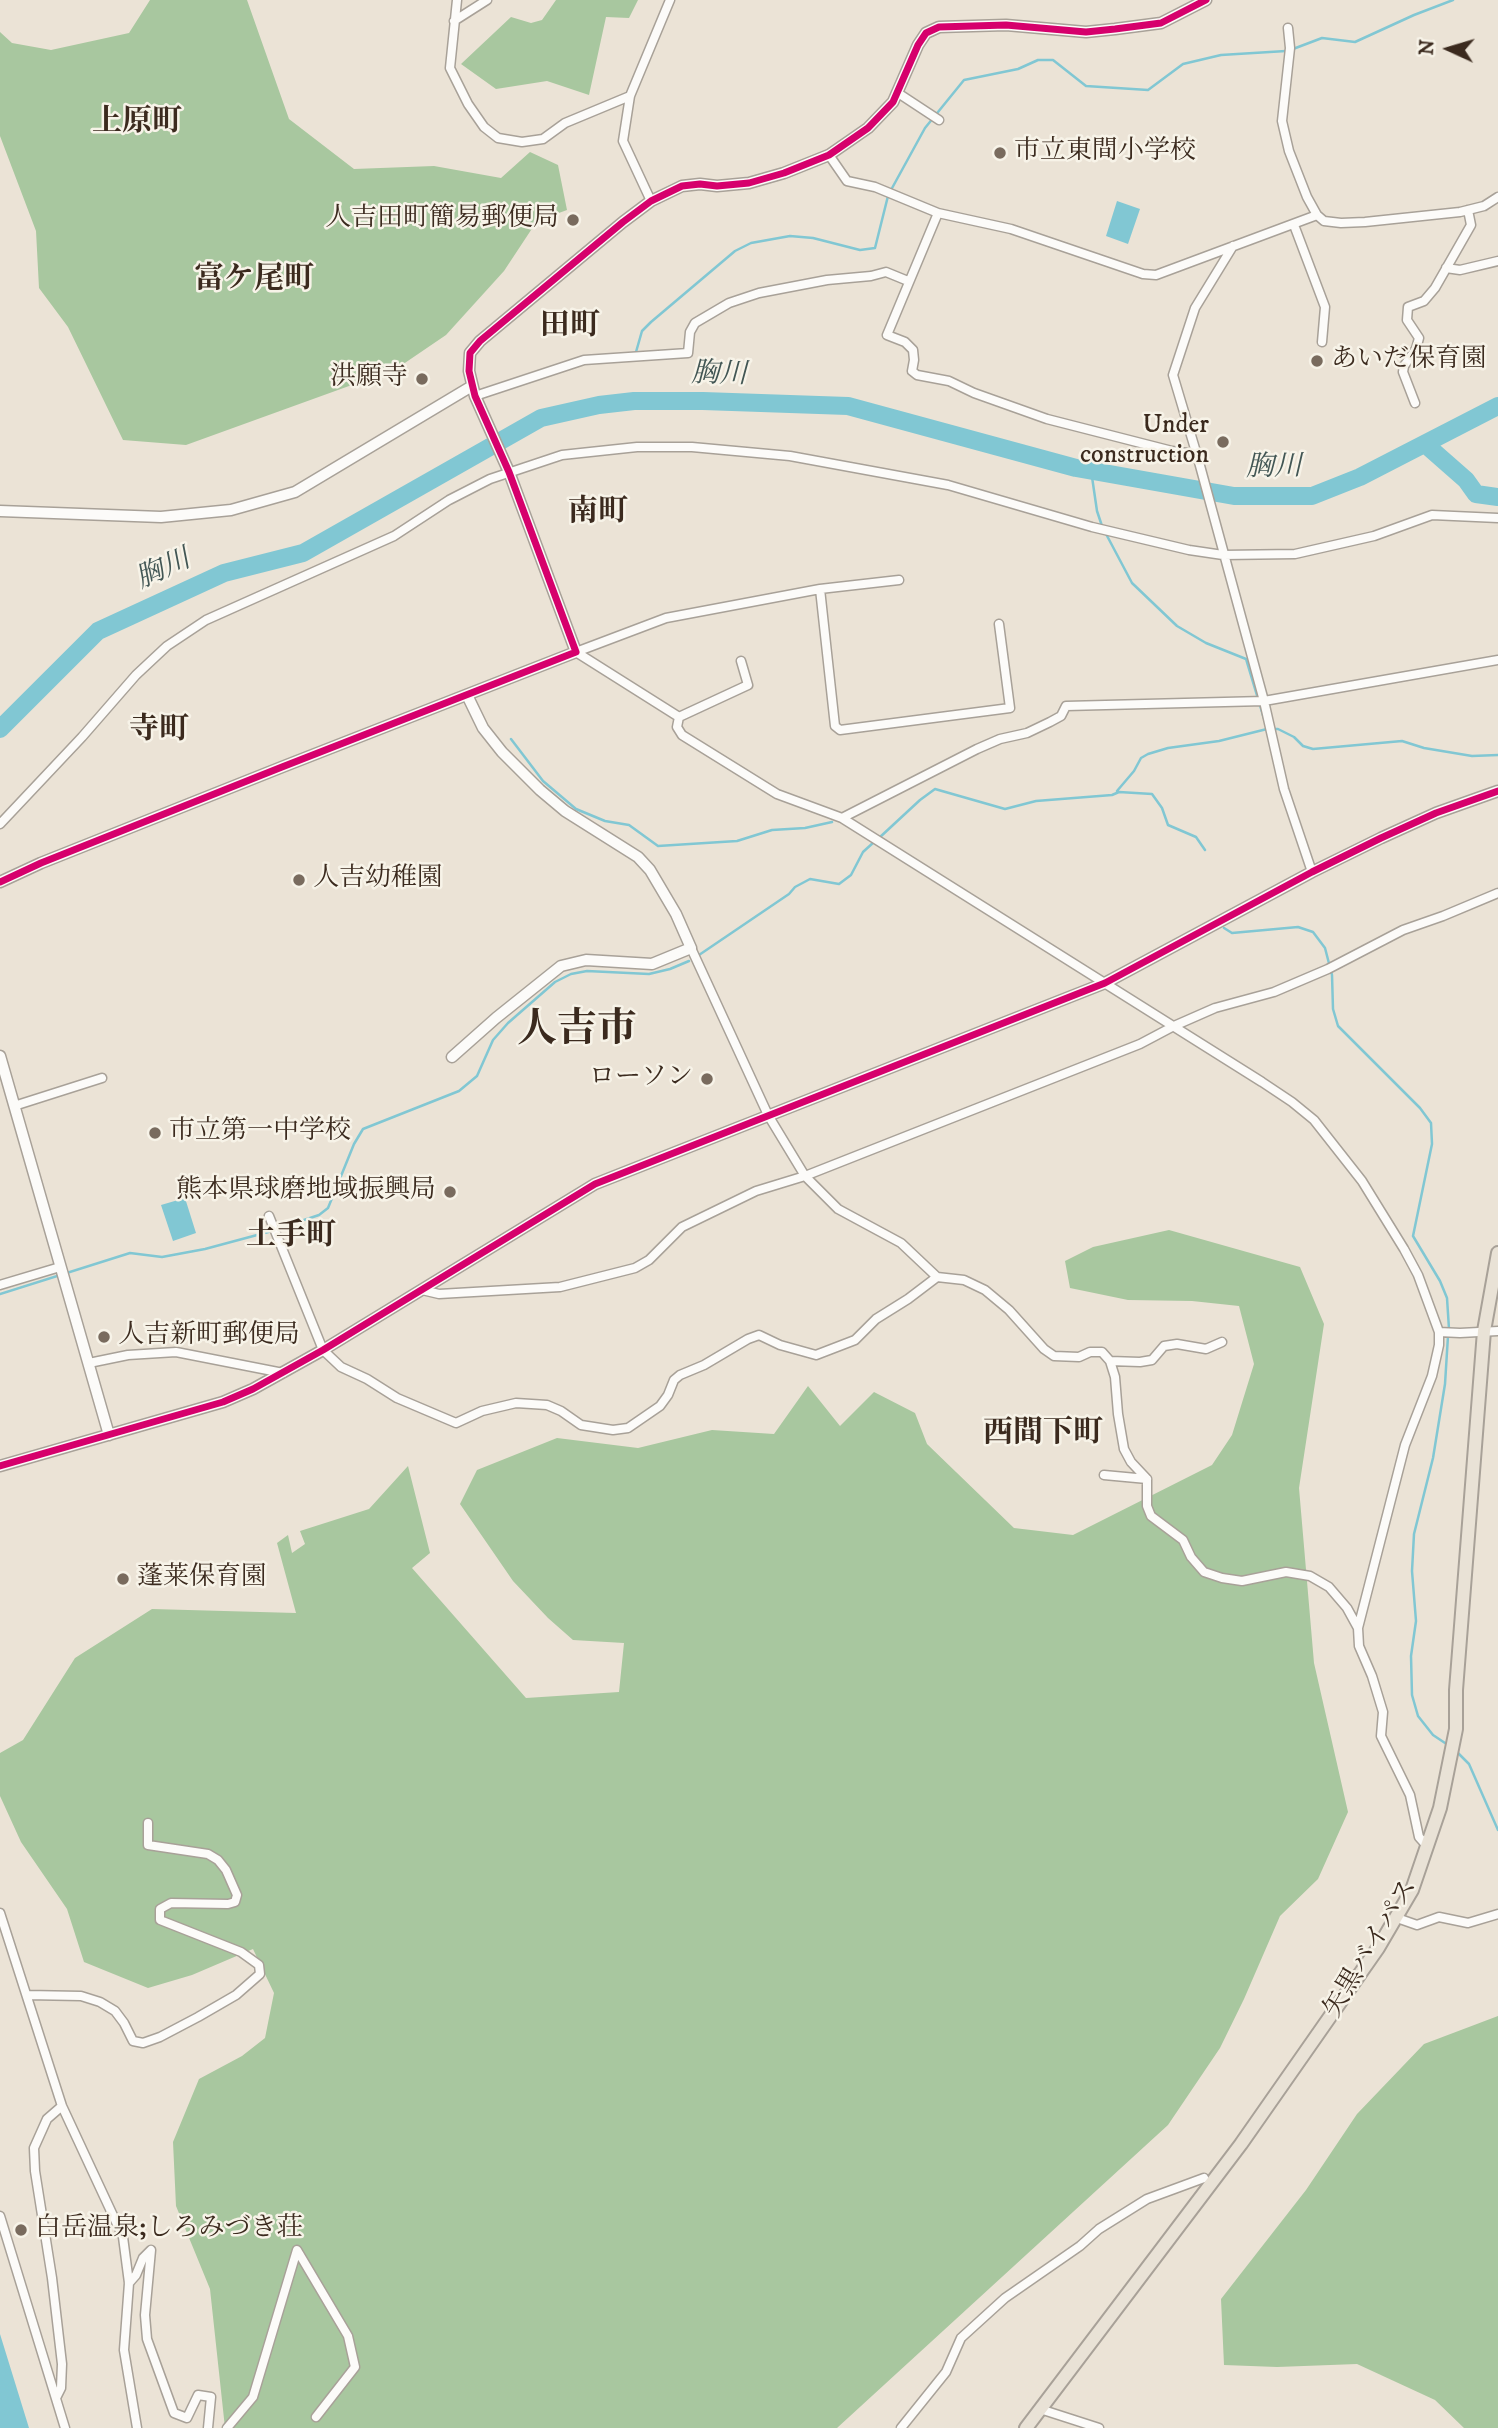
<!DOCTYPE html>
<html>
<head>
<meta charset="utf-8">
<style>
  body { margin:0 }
  #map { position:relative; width:1498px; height:2428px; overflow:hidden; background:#ebe3d6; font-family:"IM FELL DW Pica",serif }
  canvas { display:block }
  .north { position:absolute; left:1414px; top:14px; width:70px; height:70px; -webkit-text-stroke:5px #f7f3e8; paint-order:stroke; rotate:274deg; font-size:19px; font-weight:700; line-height:28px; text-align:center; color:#3b2a1e }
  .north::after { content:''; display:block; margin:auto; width:24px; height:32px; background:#3b2a1e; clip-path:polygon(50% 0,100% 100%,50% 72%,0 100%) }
</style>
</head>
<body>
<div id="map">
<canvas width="1498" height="2428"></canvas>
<div class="north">N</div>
</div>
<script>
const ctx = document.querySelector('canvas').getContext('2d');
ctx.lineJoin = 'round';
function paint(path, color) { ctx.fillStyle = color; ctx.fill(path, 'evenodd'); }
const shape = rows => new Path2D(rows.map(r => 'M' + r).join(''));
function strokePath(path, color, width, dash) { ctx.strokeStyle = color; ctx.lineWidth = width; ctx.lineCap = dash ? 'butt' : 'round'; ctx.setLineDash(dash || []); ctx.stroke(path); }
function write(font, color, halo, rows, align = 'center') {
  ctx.font = font + ' "IM FELL DW Pica","Noto Serif JP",serif'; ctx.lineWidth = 5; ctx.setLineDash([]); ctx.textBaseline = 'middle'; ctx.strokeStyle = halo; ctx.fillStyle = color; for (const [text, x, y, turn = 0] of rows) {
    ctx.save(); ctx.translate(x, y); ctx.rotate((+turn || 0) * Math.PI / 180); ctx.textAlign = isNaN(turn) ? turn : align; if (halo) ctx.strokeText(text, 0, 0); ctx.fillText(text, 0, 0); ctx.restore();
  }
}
paint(shape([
  [150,0,247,0,289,119,354,169,434,166,501,178,530,152,558,165,567,210,537,221,504,271,446,335,396,369,186,445,123,440,68,327,39,288,36,231,0,136,0,32,12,43,51,50,129,33],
  [556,0,638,0,629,18,606,17,589,95,547,81,496,89,461,64,511,17,531,23,542,20],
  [1169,1230,1300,1267,1324,1324,1299,1488,1314,1663,1348,1812,1318,1879,1280,1916,1244,1999,1220,2048,1168,2125,837,2428,225,2428,210,2289,176,2206,173,2142,199,2079,242,2056,265,2038,274,1993,253,1949,192,1975,148,1988,84,1962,67,1909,21,1842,0,1796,0,1753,23,1740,75,1658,152,1609,296,1613,277,1543,288,1535,292,1553,305,1544,300,1531,369,1509,408,1466,430,1553,412,1568,526,1698,619,1692,624,1643,573,1640,548,1618,513,1581,460,1504,477,1470,557,1438,638,1448,712,1430,774,1434,808,1386,840,1426,874,1392,915,1413,927,1444,1014,1528,1073,1535,1212,1465,1232,1435,1254,1364,1239,1306,1192,1301,1128,1300,1070,1288,1065,1261,1093,1247],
  [1498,2016,1498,2428,1464,2428,1435,2400,1357,2364,1277,2367,1224,2365,1221,2299,1306,2190,1357,2114,1424,2044]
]), '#a8c79f');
paint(shape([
  [1117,201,1140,209,1128,244,1106,236],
  [185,1198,196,1233,173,1241,161,1205],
  [0,2334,29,2428,0,2428]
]), '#81c7d3');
strokePath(shape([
  [1293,49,1322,38,1355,42,1414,15,1453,0],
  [891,190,925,128,964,80,1018,69,1038,60,1053,60,1086,86,1148,90,1183,64,1221,55,1286,51],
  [636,352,642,331,651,322,735,251,751,243,790,236,813,238,860,250,875,248,888,196],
  [1091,470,1097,511,1102,526],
  [1105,532,1132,583,1177,626,1206,643,1246,659,1265,722],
  [511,739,543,781,576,809,605,821,629,825,658,846,737,841,772,830,805,828,832,822],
  [1117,791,1134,771,1141,758,1148,754,1168,748,1219,741,1267,729,1278,729,1294,737,1303,746,1313,749,1402,741,1424,748,1472,756,1498,755],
  [879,838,920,800,935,789,1005,809,1036,801,1112,795,1119,792,1152,794,1162,808,1168,825,1196,837,1205,850],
  [1224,928,1232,933,1298,927,1313,932,1325,948,1332,975,1333,1009,1338,1026,1420,1108,1431,1123,1432,1144,1413,1236,1440,1281,1447,1298,1449,1329],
  [699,955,789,894,795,887,810,879,839,884,851,875,863,852,874,842],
  [277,1229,319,1215,328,1208,354,1144,363,1129,459,1091,477,1076,493,1040,508,1023,555,982,571,974,587,971,649,974,670,969,689,961],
  [0,1294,130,1253,162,1257,205,1249,272,1231],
  [1448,1745,1433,1735,1418,1716,1412,1695,1411,1656,1416,1621,1412,1571,1414,1534,1433,1458,1445,1384,1448,1336],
  [1456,1751,1469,1764,1498,1830]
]), '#81c7d3', 2.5);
strokePath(shape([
  [1425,444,1466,480,1476,494,1498,497],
  [0,729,98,631,224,573,303,553,541,418,599,405,634,401,703,401,848,406,1076,468,1234,496,1312,496,1360,477,1498,406]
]), '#81c7d3', 18);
const minor = shape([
  [457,0,450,68,468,104,484,127,498,138,522,142,543,139,565,123,630,96],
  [454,21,487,0],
  [1288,28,1290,48,1282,121,1289,151,1307,197,1317,215,1324,221,1341,223,1365,222,1460,212,1484,206,1498,197],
  [898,93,939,120],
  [829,155,847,181,875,187,938,213],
  [651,201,623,141,630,96,670,0],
  [1294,225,1325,307,1322,342],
  [1233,246,1195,308,1173,375,1199,462,1264,701,1284,789,1312,872],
  [1446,268,1460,270,1498,261],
  [475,396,584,360,688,353,690,332,695,323,729,303,759,293,827,280,871,276,886,272,908,281],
  [1415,403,1403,372,1404,366,1416,349,1419,338,1407,320,1408,307,1424,301,1435,288,1471,225,1468,210],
  [1195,454,1172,451,1047,419,974,393,949,381,917,375,912,371,914,360,913,350,905,342,887,335,938,213,1011,229,1143,274,1156,275,1317,215],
  [820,589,899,580],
  [576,652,666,618,820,589,835,726,840,730,1010,708,999,624],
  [576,652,679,717],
  [741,661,748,685,679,717,677,727,682,735,777,794,842,818,1262,1082,1292,1102,1314,1120,1362,1181,1404,1249,1418,1275,1439,1332,1439,1345,1432,1376,1405,1445,1358,1628],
  [842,818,977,749,1000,739,1027,733,1050,722,1061,716,1066,706,1264,701,1498,660],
  [0,824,82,737,136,675,167,646,206,620,394,536,449,500,490,479,562,455,637,447,692,447,790,456,948,485,1092,527,1189,550,1223,555,1295,554,1374,536,1432,515,1498,518],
  [691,948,768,1115,805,1176,838,1209,901,1243,937,1277,964,1280,985,1290,1009,1310,1044,1349,1054,1356,1079,1357,1090,1352,1102,1352,1110,1361,1140,1362,1152,1360,1164,1346,1177,1344,1206,1349,1222,1342],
  [14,1106,102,1078],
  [269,1216,323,1350,341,1367,367,1379,397,1398,456,1423,482,1411,516,1403,547,1405,561,1411,581,1425,613,1430,628,1428,660,1406,668,1395,674,1380,680,1375,704,1365,748,1339,759,1335,780,1345,816,1355,855,1340,876,1319,908,1299,937,1277],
  [0,1285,60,1267],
  [422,1290,439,1294,560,1287,635,1268,649,1260,682,1227,756,1191,805,1176,1140,1044,1174,1026,1215,1008,1274,992,1328,969,1403,930,1443,916,1498,893],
  [1439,1332,1460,1333,1498,1331],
  [1110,1361,1115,1377,1118,1414,1124,1449,1131,1462,1147,1479],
  [89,1363,128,1355,176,1352,283,1373],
  [1104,1475,1147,1479,1147,1506,1151,1516,1183,1540,1191,1557,1204,1572,1222,1578,1242,1581,1286,1572,1310,1576,1329,1587,1347,1608,1358,1628,1359,1646,1372,1676,1383,1712,1381,1736,1410,1795,1419,1837,1428,1847],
  [0,1913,62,2106,123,2237,129,2283,124,2350,137,2428],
  [1397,1918,1417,1925,1439,1917,1468,1923,1498,1914],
  [27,1995,81,1996,100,2002,115,2011,124,2023,133,2041,143,2043,160,2037,198,2017,236,1995,260,1974,259,1965,241,1952,160,1920,160,1909,171,1903,228,1904,235,1902,237,1895,226,1870,218,1860,208,1854,148,1845,148,1823],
  [0,2216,65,2428],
  [129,2283,136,2275,143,2258,151,2250,145,2315,147,2339,174,2413,187,2418,198,2395,211,2397,208,2428],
  [56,2398,61,2388,62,2364,52,2278,35,2171,34,2148,47,2119,62,2106],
  [1040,2409,1099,2428],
  [227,2428,253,2397,297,2250,348,2336,355,2367,316,2417],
  [901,2428,946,2372,961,2338,1005,2298,1080,2246,1099,2229,1147,2199,1204,2178]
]);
const tertiary = shape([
  [0,511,161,517,231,510,295,492,472,386],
  [0,882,41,863,282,767,576,652,509,472,475,396,469,371,470,353,480,341,623,222,651,201,682,186,700,184,717,186,749,183,784,173,829,155,868,128,893,102,918,45,926,33,939,27,1006,25,1086,32,1115,29,1161,23,1206,0],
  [0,1056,109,1435],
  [452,1057,496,1018,561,966,586,960,652,964,691,948,676,914,650,870,638,857,565,811,540,790,502,752,483,728,467,695],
  [0,1466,223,1402,253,1389,323,1350,595,1184,1105,983,1312,872,1381,838,1436,813,1498,791]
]);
const trunk = shape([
  [1026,2428,1241,2144,1378,1948,1412,1890,1440,1808,1456,1729,1456,1690,1484,1331,1498,1253]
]);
strokePath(minor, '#a8a198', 11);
strokePath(tertiary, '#a8a198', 13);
strokePath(trunk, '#a8a198', 16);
strokePath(minor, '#fcfbf9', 8);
strokePath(tertiary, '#fcfbf9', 10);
strokePath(trunk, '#e9e2d6', 12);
strokePath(shape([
  [0,882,41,863,282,767,576,652,509,472,475,396,469,371,470,353,480,341,623,222,651,201,682,186,700,184,717,186,749,183,784,173,829,155,868,128,893,102,918,45,926,33,939,27,1006,25,1086,32,1115,29,1161,23,1206,0],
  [0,1466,223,1402,253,1389,323,1350,595,1184,1105,983,1312,872,1381,838,1436,813,1498,791]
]), '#d6006c', 7);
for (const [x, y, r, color] of [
  [1000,153,7,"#796b5e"],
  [573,220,7,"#796b5e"],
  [1317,361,7,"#796b5e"],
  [422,379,7,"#796b5e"],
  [1223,442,7,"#796b5e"],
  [299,880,7,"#796b5e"],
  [707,1079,7,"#796b5e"],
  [155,1133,7,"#796b5e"],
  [450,1192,7,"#796b5e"],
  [104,1337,7,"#796b5e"],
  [123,1579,7,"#796b5e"],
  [21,2230,7,"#796b5e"]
]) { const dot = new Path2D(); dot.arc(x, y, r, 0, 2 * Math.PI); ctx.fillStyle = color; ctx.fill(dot); strokePath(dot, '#f7f3e8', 2.5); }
write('26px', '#3b2a1e', '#f7f3e8', [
  ["市立東間小学校",1014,153],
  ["人吉田町簡易郵便局",559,220,"right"],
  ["あいだ保育園",1331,361],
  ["洪願寺",408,379,"right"],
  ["Under",1209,427,"right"],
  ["construction",1209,457,"right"],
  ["人吉幼稚園",313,880],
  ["ローソン",693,1079,"right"],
  ["市立第一中学校",169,1133],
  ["熊本県球磨地域振興局",436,1192,"right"],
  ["人吉新町郵便局",118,1337],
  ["蓬莱保育園",137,1579],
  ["白岳温泉;しろみづき荘",35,2230]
], 'left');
write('26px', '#3b2a1e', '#f7f3e8', [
  ["矢黒バイパス",1372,1949,-59]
]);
write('italic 28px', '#425654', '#f7f3e8', [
  ["胸川",719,376,1],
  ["胸川",1274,469,-1],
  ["胸川",164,571,-25]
]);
write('bold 30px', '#3b2a1e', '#f7f3e8', [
  ["上原町",137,124],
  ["富ケ尾町",254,281],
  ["田町",570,328],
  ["南町",598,514],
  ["寺町",159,732],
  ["土手町",291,1238],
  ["西間下町",1043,1435]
]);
write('bold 40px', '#3b2a1e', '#f7f3e8', [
  ["人吉市",577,1033]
]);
</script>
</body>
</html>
